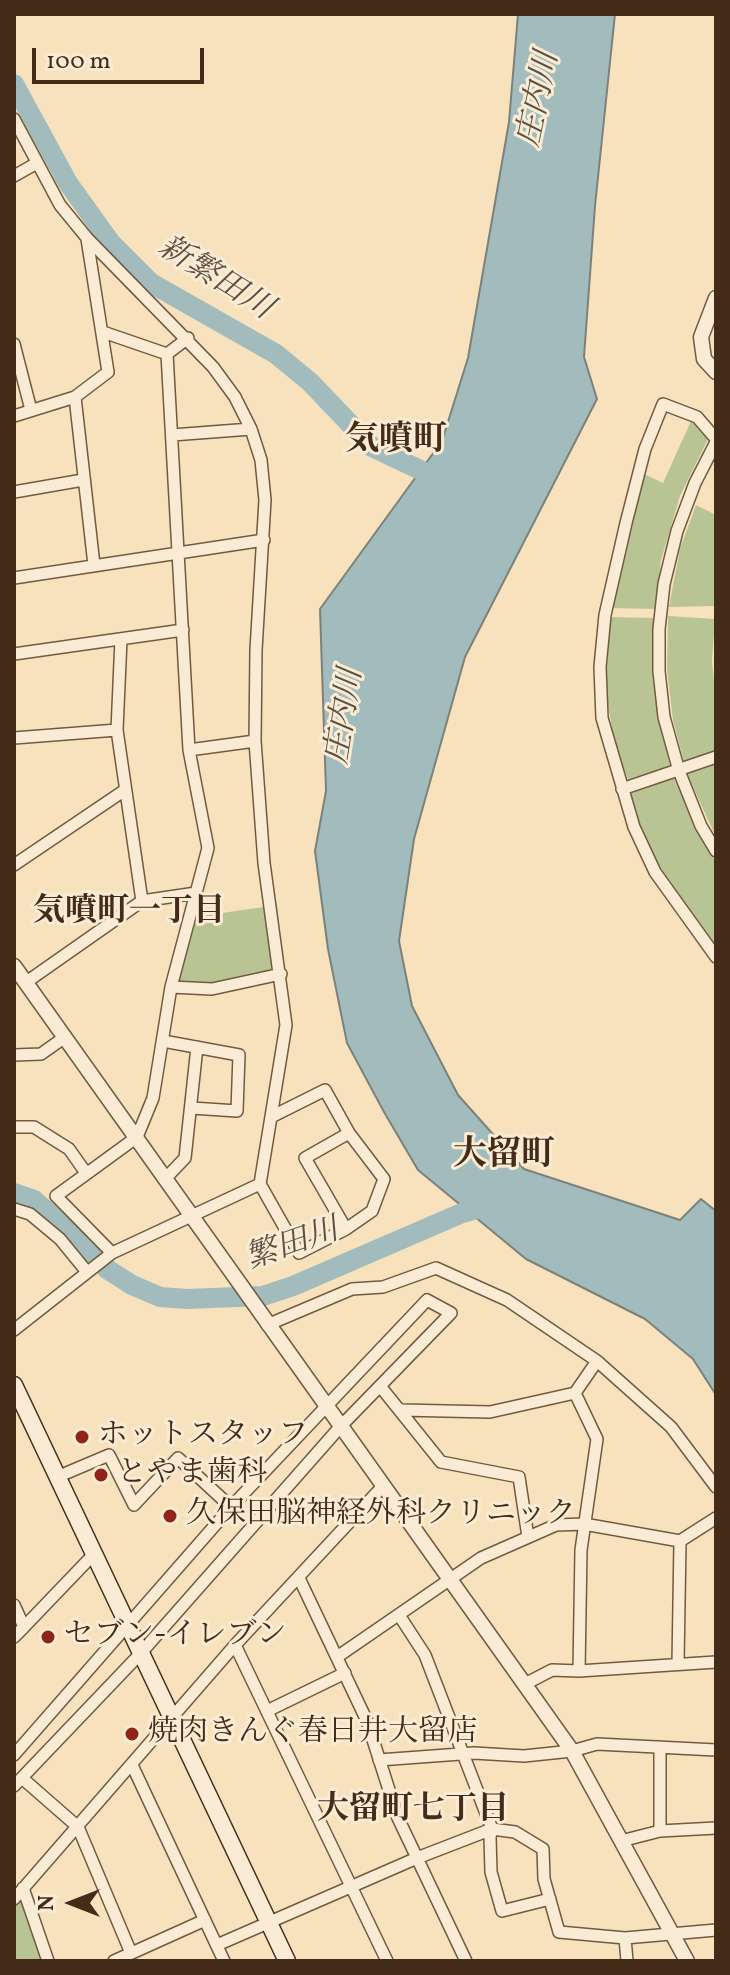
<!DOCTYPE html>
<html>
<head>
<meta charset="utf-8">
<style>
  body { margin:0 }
  #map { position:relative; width:730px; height:1975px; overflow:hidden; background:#f7e2bd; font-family:Vollkorn,serif }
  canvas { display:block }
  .frame { position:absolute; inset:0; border:16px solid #442c18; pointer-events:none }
  .north { position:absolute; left:32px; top:1863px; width:80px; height:80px; -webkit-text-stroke:6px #faecd4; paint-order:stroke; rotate:270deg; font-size:22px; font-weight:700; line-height:32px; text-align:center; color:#442c18 }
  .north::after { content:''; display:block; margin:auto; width:28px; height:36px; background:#442c18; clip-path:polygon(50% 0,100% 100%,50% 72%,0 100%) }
  .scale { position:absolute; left:32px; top:48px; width:172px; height:36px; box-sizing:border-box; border:4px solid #442c18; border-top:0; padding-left:10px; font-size:24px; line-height:28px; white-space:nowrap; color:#442c18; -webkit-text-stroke:6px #faecd4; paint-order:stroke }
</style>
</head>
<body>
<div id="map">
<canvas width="730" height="1975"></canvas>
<div class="frame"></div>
<div class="north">N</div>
<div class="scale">100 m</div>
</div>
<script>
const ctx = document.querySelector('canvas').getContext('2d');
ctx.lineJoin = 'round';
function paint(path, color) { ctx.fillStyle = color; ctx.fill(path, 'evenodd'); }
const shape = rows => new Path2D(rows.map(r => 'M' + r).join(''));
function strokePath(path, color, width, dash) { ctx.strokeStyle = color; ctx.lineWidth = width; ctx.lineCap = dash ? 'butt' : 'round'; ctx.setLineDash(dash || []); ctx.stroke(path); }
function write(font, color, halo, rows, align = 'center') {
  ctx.font = font + ' Vollkorn,"Noto Serif JP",serif'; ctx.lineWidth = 6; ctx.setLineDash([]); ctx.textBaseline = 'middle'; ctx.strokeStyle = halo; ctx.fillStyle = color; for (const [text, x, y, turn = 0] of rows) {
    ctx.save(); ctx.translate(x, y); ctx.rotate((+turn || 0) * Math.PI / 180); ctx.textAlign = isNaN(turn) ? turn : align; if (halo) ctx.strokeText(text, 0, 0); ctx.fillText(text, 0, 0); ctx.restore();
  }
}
paint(shape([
  [691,421,708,439,680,496,661,560,655,609,611,608,642,473,663,483],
  [696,505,716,515,715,606,669,607,680,549],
  [668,616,715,619,712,661,716,700,716,752,684,762,673,720,667,670],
  [609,617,654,618,656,694,670,766,628,779,615,746,606,693],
  [716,764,716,837,687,774],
  [674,778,707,849,716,862,716,951,665,879,643,839,630,794],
  [264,907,275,968,272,973,219,986,181,984,178,980,194,917],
  [18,1902,23,1902,44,1961,14,1961,14,1907]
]), '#b9c494');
const water = shape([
  [518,14,615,14,595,206,584,357,597,399,465,657,414,839,399,941,412,1006,458,1095,524,1169,680,1220,701,1199,716,1211,716,1395,693,1359,645,1319,526,1259,418,1170,384,1112,347,1043,328,949,315,851,326,791,320,609,442,441,468,358,509,122,518,14]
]);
paint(water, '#a2bbbc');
strokePath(water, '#7c827a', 2);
strokePath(shape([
  [14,84,68,183,111,243,151,283,276,354,310,382,372,447,433,476],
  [14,1193,34,1200,95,1255,107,1269,132,1285,160,1297,187,1299,263,1296,293,1286,462,1213,491,1205]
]), '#a2bbbc', 20);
const minor = shape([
  [14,119,60,205,87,238,213,367,235,397,251,429,261,460,265,500,256,650,255,741,264,863,286,1025,260,1184,112,1253,14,1330],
  [14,176,37,163],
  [103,332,167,354,189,750,208,848,171,987,153,1098,137,1137,56,1196,112,1253],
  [14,344,31,410],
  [167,354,188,338],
  [75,397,94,565],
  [14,416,75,397,108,372,87,239],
  [172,435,251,429],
  [716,439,697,417,663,404,645,449,626,523,605,615,600,667,602,718,634,827,655,872,716,957],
  [716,442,695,483,677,531,664,584,659,629,659,671,664,717,679,771,701,826,716,851],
  [14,492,83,480],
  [14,578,264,540],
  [121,639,117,730,142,901],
  [14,654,183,630],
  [14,738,117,730],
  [189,750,255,741],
  [622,789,716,757],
  [14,865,125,790],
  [25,983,142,901,196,893],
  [171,987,212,989,281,974],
  [163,1041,239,1055,237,1111,192,1108],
  [14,1055,41,1054,65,1037],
  [14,1127,34,1127,69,1149,86,1173],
  [165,1179,185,1158,197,1047],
  [260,1184,299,1253,346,1229,372,1211,384,1179,349,1133,325,1090,271,1117],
  [14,1209,30,1214,60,1239,87,1272],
  [346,1229,305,1158,349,1133],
  [267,1325,352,1289,383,1287,436,1268,507,1300,597,1361,671,1427,716,1487],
  [380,1386,441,1462,519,1477,528,1537],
  [575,1393,597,1439,581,1550,579,1671],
  [402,1410,490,1412,575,1393,597,1361],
  [57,1477,109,1455,134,1505,178,1458,231,1507],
  [299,1578,367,1721,398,1818,466,1961],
  [14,1605,24,1627,14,1637],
  [399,1615,425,1655,492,1829,490,1837,491,1872,502,1911,550,1899],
  [24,1627,93,1555],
  [235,1645,387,1961],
  [337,1657,481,1558,556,1525,584,1524,680,1541,716,1518],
  [678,1664,680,1541],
  [525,1684,552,1670,579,1671,716,1662],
  [267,1711,345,1673],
  [660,1747,660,1831],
  [14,1755,231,1507,427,1300,451,1313,340,1427,140,1654,14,1786],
  [379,1760,474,1753,524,1756,572,1751,597,1744,716,1750],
  [132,1765,224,1961],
  [22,1778,78,1827,131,1953],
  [621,1841,660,1831,716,1828],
  [23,1888,48,1961],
  [14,1899,235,1645,383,1486],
  [625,1938,627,1961],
  [217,1945,417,1858,492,1829,515,1832,543,1849,544,1879,559,1932,625,1938,716,1930],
  [114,1961,205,1920]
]);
const tertiary = shape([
  [716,298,701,337,704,359,716,372],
  [14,966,572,1751,687,1961]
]);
const secondary = shape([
  [14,1385,287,1961]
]);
strokePath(minor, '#715a41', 14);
strokePath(tertiary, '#715a41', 17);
strokePath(secondary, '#442c18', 19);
strokePath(minor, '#faecd4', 11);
strokePath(tertiary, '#faecd4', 14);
strokePath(secondary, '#faecd4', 16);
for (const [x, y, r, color] of [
  [82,1437,8,"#8f2418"],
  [101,1475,8,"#8f2418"],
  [170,1516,8,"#8f2418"],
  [48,1637,8,"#8f2418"],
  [132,1734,8,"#8f2418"]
]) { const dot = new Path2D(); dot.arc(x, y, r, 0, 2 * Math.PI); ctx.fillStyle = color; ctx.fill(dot); strokePath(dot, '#faecd4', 3); }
write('30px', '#442c18', '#faecd4', [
  ["ホットスタッフ",98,1437],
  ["とやま歯科",117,1475],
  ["久保田脳神経外科クリニック",186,1516],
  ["セブン-イレブン",64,1637],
  ["焼肉きんぐ春日井大留店",148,1734]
], 'left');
write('italic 32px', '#5c5041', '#faecd4', [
  ["庄内川",541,100,-78],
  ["新繁田川",214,280,32],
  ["庄内川",347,717,-81],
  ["繁田川",293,1247,-19]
]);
write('bold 32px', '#442c18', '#faecd4', [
  ["気噴町一丁目",129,914],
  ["大留町七丁目",413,1812]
]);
write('bold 34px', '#442c18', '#faecd4', [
  ["気噴町",396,443],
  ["大留町",504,1158]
]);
</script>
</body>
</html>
